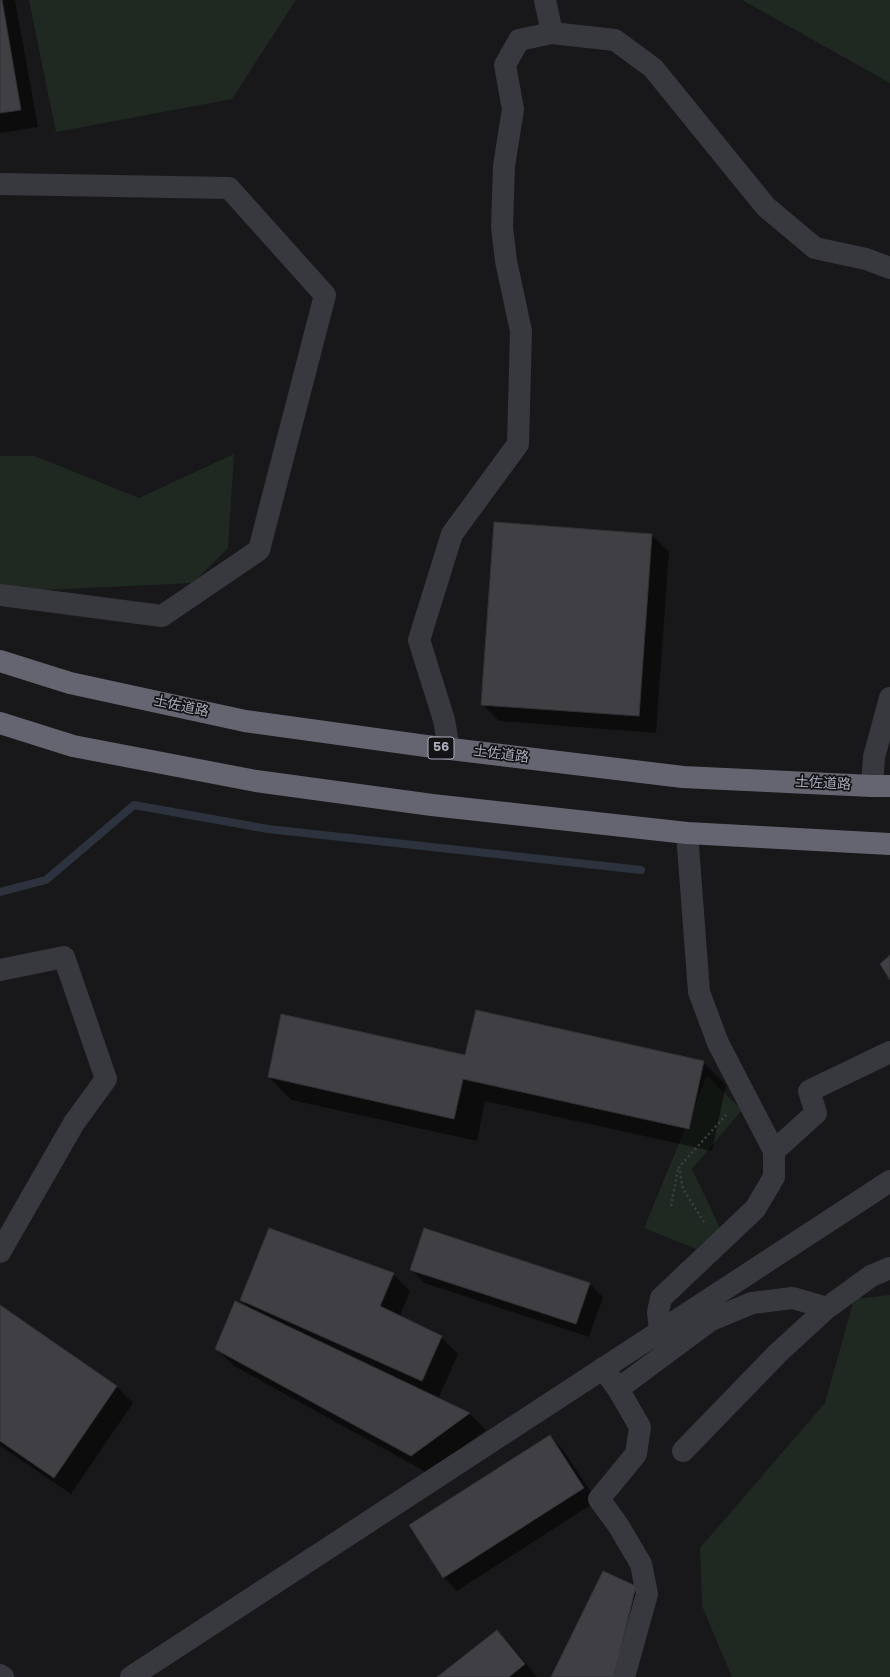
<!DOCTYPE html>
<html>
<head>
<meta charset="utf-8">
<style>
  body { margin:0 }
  canvas { display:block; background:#181719 }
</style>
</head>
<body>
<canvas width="890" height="1677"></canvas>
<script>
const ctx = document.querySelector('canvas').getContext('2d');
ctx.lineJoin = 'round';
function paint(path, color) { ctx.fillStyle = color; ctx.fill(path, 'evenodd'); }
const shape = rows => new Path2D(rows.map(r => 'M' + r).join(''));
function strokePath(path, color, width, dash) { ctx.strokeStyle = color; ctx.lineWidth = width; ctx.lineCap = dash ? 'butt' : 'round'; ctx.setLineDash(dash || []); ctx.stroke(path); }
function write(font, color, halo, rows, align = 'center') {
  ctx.font = font + ' Poppins,"Noto Sans JP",sans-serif'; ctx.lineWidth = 3.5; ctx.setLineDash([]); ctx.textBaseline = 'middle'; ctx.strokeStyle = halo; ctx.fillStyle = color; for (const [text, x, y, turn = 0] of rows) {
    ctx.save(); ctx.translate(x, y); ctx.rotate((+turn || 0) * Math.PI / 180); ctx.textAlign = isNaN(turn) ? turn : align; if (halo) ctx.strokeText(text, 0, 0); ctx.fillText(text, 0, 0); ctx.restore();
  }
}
paint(shape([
  [29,0,296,0,232,99,56,132],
  [742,0,890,0,890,83],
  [234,454,228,548,193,583,0,592,0,456,35,456,139,498],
  [707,1076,742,1110,692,1169,720,1228,696,1249,644,1228],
  [890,1295,890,1677,732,1677,702,1606,700,1548,825,1403,854,1299]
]), '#1f2821');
paint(shape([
  [0,0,15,0,38,127,0,133],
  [652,535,669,552,656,733,499,721,482,704],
  [703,1062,726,1085,712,1151,485,1101,477,1141,291,1100,269,1077],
  [411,1269,589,1283,603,1297,589,1337,424,1283],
  [393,1274,410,1291,400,1316,441,1337,458,1354,439,1397,434,1395,433,1397,470,1414,486,1430,428,1473,234,1366,217,1349,252,1310,241,1300],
  [0,1307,116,1386,133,1403,71,1494,0,1446],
  [550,1436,563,1450,597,1501,457,1591,443,1577],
  [636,1587,653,1604,635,1677,552,1677],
  [497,1631,510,1644,537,1677,439,1677]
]), '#0007');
strokePath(shape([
  [0,892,46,880,134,805,268,829,641,870]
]), '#2d333e', 8);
const building = shape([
  [0,0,2,0,21,110,0,113,0,0],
  [494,522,652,534,639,716,481,705,494,522],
  [890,955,890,980,880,964,890,955],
  [476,1010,704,1061,689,1129,463,1079,454,1119,268,1077,281,1014,465,1055,476,1010],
  [269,1228,394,1273,380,1306,442,1336,422,1381,240,1300,269,1228],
  [424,1228,590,1283,576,1324,410,1270,424,1228],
  [235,1301,470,1413,411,1456,215,1349,235,1301],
  [0,1305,117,1386,54,1478,0,1441,0,1305],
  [550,1435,584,1488,443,1578,409,1525,550,1435],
  [603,1571,636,1586,614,1677,551,1677,603,1571],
  [497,1630,525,1664,509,1677,437,1677,497,1630]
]);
paint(building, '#3f3f44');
strokePath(building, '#323135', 1);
strokePath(shape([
  [671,1206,678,1169],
  [704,1222,683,1189,679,1167,727,1114]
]), '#3e3f46', 2.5, [2, 3]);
strokePath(shape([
  [545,0,552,33],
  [0,184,229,188,325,295,259,550,162,616,0,595],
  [449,749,444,720,419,640,452,534,518,444,521,331,506,261,502,227,504,166,513,109,505,65,519,40,552,33,615,40,653,68,766,207,815,248,866,259,890,268],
  [872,786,874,757,890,698],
  [0,970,64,957,106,1079,74,1123,0,1252],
  [774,1151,816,1113,809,1091,890,1052],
  [660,1330,658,1312,661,1298,755,1209,774,1177,774,1151,718,1043,699,992,687,833],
  [603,1368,618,1389,640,1427,636,1454,599,1499,618,1525,641,1564,647,1594,624,1677],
  [618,1389,711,1320,752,1303,793,1298,827,1308,871,1276,890,1268],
  [683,1451,778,1353,827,1308],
  [0,1675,3,1677],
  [131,1677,890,1181]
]), '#38383f', 22);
strokePath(shape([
  [0,661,70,683,245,721,426,746,683,777,872,786,890,786],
  [0,723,73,746,256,781,432,805,687,833,890,844]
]), '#646570', 22);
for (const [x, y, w] of [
  [441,748,26]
]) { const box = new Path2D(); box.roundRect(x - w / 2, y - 11, w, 22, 3); ctx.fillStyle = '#131214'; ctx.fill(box); strokePath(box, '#a9abba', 1); }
write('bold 13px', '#a9abba', null, [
  ["56",441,748]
]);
write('14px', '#a9abba', '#131214', [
  ["土佐道路",181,707,12],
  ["土佐道路",501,755,7],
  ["土佐道路",823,784,3]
]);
</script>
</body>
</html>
